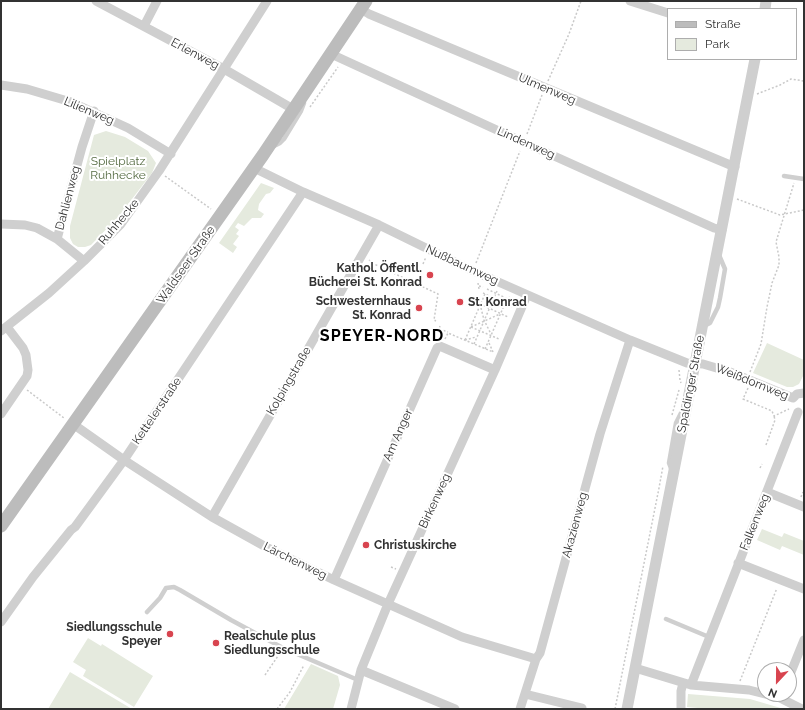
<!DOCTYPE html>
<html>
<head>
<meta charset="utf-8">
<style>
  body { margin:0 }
  #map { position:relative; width:805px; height:710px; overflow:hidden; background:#fff; font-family:Raleway,sans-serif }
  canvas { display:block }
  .frame { position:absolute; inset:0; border:2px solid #323232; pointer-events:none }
  .legend { position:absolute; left:667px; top:8px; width:130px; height:52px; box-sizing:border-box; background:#fff; border:1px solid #adadad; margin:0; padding:5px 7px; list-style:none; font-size:12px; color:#323232 }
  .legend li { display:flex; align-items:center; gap:8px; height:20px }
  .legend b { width:20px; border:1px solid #adadad }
  .north { position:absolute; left:757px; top:662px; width:40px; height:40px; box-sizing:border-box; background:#fff; border:1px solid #adadad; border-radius:50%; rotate:202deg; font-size:11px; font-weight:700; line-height:16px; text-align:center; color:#323232 }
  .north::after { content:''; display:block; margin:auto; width:14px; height:18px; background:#d8444f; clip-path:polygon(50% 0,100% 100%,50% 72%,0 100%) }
</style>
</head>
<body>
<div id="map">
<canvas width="805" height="710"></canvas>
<div class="frame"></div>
<ul class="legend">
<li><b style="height:5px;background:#bcbcbc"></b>Straße</li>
<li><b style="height:11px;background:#e5eade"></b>Park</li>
</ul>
<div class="north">N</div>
</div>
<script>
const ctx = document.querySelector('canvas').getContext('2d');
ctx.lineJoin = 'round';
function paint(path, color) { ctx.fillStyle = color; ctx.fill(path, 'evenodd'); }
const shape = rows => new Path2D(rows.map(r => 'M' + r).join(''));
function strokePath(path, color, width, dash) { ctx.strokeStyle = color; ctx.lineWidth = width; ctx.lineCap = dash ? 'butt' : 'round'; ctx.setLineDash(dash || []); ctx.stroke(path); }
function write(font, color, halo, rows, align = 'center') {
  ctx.font = font + ' Raleway,sans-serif'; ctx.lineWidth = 4; ctx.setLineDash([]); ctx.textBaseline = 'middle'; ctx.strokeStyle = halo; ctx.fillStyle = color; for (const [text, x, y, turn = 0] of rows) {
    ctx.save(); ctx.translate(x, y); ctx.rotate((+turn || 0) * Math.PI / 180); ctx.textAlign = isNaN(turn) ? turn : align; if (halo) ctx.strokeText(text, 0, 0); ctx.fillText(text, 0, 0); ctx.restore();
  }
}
paint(shape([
  [106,131,125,137,148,151,156,163,152,173,119,216,91,245,85,247,78,247,73,244,70,238,70,226,94,135],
  [261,183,274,188,270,193,266,194,259,204,258,210,264,214,261,218,252,218,244,226,238,223,235,227,239,230,236,234,239,236,233,244,237,247,233,253,219,243],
  [767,343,804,360,804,374,799,384,793,387,787,387,753,373],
  [762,529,782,537,784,533,804,541,804,555,782,546,780,550,757,540],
  [88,638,101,646,102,644,153,676,134,707,83,676,86,670,73,662],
  [311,664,338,676,340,685,333,709,284,709],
  [70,672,132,709,48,709],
  [688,694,750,699,784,709,709,709,687,707]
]), '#e5eade');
strokePath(shape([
  [548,81,569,34,581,1],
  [757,94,780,85,791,79,804,81],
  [310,107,338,67],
  [527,134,542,95],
  [165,176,211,209],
  [737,199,780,215,804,210],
  [369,260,374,264,438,294,434,320,436,321],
  [476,263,520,151],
  [423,264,426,257],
  [478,283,479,289],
  [479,286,483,287],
  [487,289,514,302],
  [483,293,512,307],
  [480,304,484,320,491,334],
  [480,304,508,317],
  [440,326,439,329,448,332],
  [471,327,500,314],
  [471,327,499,339],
  [445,339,448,333,493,352],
  [465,340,485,294],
  [465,340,476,337],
  [489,343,493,352],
  [474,344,497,291],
  [485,349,507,299,510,297],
  [679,370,680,380,681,383],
  [750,372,761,344,767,307,772,283,779,265,779,257,776,242,794,183],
  [748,388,743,399,772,411,774,416,789,409],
  [27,390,64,418],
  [672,415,679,390],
  [766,445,775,420,774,416],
  [804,465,804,466],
  [760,468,762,464],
  [801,497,803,492],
  [391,567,396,569],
  [265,675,280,653],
  [740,681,777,588],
  [277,709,290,692,304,665],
  [615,709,659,488,663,466]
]), '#c9c9c9', 1.5, [2, 2]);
strokePath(shape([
  [274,146,280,143,284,139,301,111,304,103],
  [784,176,804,179],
  [704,326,710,323,718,307,720,298,725,269,719,255],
  [672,471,669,463,676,423,681,413],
  [147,612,160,598,166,588,174,587,180,590,231,620,283,648,358,680],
  [666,619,709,637]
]), '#cfcfcf', 4.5);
strokePath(shape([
  [96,1,224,69,293,109],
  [630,1,668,13],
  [361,9,369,14,735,167],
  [144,26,157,1],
  [331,54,523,142,714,228,722,230],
  [1,85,27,89,71,102,128,128,171,154],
  [254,168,303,192,379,225,469,269,630,340,687,363,703,364,730,372,793,398],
  [1,224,25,225,37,228,57,239,84,261],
  [57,239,82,147,94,111],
  [1,331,49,293,84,261,121,224,159,171,267,1],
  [793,398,797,394,804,393],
  [1,414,27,376,28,370,26,355,23,348,7,327],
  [73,424,124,460,212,517,266,547,334,580,462,637,536,659],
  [767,492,804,507],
  [212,517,379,225],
  [738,563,804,589],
  [334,580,437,348,440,346,442,347,495,370],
  [1,622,33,577,71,530,75,527,124,460,303,192],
  [635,668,691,685,749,690,765,694],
  [361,670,455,709],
  [789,677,804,640],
  [691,685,798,412],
  [525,694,582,708],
  [767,694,780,698,802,709],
  [351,709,361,670,388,604,495,370,527,295],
  [520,709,536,659,540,653,600,434,630,340],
  [681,709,681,691,683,683]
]), '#cfcfcf', 9);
strokePath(shape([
  [765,9,766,1],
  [627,709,755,59]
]), '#cfcfcf', 11);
strokePath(shape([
  [1,526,263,155,366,1]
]), '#bcbcbc', 13);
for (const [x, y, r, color] of [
  [430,275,4,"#d8444f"],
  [460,302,4,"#d8444f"],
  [419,308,4,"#d8444f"],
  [366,545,4,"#d8444f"],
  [170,634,4,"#d8444f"],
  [216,643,4,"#d8444f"]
]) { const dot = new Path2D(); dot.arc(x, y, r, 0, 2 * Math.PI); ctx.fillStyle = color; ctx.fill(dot); strokePath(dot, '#fff', 1.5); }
write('12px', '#323232', '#fff', [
  ["Erlenweg",195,54,28],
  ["Ulmenweg",547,89,23],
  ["Lilienweg",89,111,23],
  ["Lindenweg",526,143,24],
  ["Dahlienweg",68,198,-75],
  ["Ruhhecke",119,222,-50],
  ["Waldseer Straße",186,265,-55],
  ["Nußbaumweg",462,265,25],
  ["Kolpingstraße",289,381,-60],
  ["Weißdornweg",752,382,22],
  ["Spaldinger Straße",691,384,-79],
  ["Kettelerstraße",157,411,-56],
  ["Am Anger",398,435,-66],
  ["Birkenweg",435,501,-65],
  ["Falkenweg",755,522,-68],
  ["Akazienweg",575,525,-75],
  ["Lärchenweg",295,561,26]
]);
write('12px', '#556b42', '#fff', [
  ["Spielplatz",118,161],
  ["Ruhhecke",118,175]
]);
write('bold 12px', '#323232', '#fff', [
  ["Kathol. Öffentl.",422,268],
  ["Bücherei St. Konrad",422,282],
  ["Schwesternhaus",411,301],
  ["St. Konrad",411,315],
  ["St. Konrad",468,302,"left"],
  ["Christuskirche",374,545,"left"],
  ["Siedlungsschule",162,627],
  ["Speyer",162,641],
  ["Realschule plus",224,636,"left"],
  ["Siedlungsschule",224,650,"left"]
], 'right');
ctx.letterSpacing = '1px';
write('bold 16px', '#000', '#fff', [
  ["SPEYER-NORD",382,336]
]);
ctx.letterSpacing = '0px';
</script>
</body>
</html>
